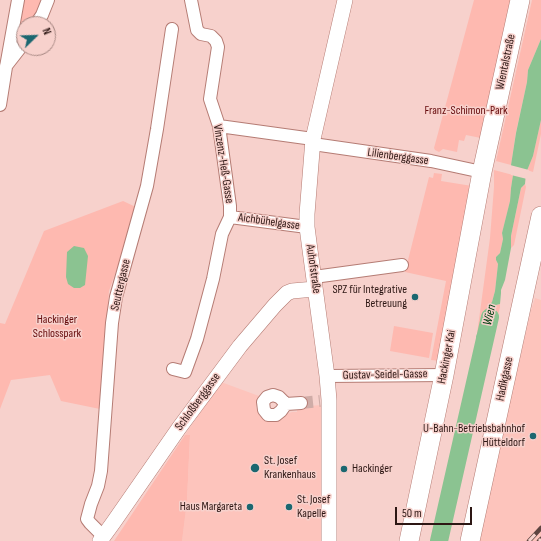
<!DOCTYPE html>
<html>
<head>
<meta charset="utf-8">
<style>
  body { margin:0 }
  #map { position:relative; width:541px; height:541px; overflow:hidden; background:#f7d1cc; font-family:"Sofia Sans Condensed",sans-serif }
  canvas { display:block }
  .north { position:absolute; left:16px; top:16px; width:40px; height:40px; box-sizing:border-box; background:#f7d1cc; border:1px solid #a68782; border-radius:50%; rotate:67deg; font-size:11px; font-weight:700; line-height:16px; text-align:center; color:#2d1714 }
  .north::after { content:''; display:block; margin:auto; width:14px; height:18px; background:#1b6770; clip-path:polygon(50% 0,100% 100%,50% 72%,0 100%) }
  .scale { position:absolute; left:395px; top:507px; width:77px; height:18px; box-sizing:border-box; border:2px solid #2d1714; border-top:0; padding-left:5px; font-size:12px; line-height:14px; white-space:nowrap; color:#2d1714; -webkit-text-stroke:3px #f7d1cc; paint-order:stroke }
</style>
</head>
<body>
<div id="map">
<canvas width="541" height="541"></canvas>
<div class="north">N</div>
<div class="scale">50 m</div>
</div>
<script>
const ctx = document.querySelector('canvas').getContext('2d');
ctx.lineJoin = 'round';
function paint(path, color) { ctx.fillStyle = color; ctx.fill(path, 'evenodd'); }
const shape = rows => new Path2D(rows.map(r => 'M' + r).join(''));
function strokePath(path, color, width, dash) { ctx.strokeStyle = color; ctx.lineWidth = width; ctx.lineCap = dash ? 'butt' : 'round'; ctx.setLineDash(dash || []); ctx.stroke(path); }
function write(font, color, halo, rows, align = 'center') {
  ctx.font = font + ' "Sofia Sans Condensed",sans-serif'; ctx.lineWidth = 3; ctx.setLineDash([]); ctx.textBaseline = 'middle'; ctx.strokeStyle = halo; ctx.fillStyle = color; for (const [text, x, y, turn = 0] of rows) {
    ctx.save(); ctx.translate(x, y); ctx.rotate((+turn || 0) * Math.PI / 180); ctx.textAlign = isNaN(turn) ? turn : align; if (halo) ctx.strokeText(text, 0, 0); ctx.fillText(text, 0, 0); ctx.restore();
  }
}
paint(shape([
  [535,298,541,300,541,541,478,541,531,310],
  [221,382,259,396,257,401,256,408,260,416,267,421,276,422,283,419,287,414,292,412,297,412,297,407,321,405,322,502,321,541,182,541,187,501,190,435,185,435]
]), '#fdc4bc');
paint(shape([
  [24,0,45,0,32,24,24,24,24,38,16,51],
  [474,0,511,0,481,138,466,135,464,141,459,140,457,152,443,149,439,152,435,150,434,148],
  [532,0,541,0,541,39,528,70,527,82,516,132,511,165,496,161],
  [541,120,541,134,533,172,527,170,533,156],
  [494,170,513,175,511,188,510,201,502,233,503,239,500,253,496,257,496,260,498,264,495,291,492,302,488,307,482,330,477,334,490,238,494,187],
  [434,173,442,174,441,181,472,186,441,361,431,360,446,281,405,272,429,177,433,178],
  [525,184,526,187,514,245,511,248,511,236,521,188],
  [123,201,138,208,109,291,100,409,61,401,50,375,11,380,0,409,0,323,5,324,44,231],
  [500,304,500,307,493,336,492,337,490,332,496,305],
  [394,326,433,333,429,358,390,351],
  [185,435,190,435,187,501,182,541,114,541]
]), '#feb9b0');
paint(shape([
  [541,39,541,120,533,156,526,173,525,184,521,188,511,236,511,248,505,280,501,290,501,293,500,304,496,305,490,332,492,337,492,340,491,342,477,339,476,337,477,334,482,330,488,307,492,302,495,291,498,264,496,260,496,257,500,253,503,239,502,233,510,201,511,188,513,175,511,165,516,133,527,82,528,70],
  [74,246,84,248,88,256,85,285,80,288,74,288,68,284,66,277,67,252]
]), '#8bc391');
paint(shape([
  [510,165,529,170,527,179,511,175]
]), '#f7d1cc');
strokePath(shape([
  [439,541,490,317]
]), '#8bc391', 18);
strokePath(shape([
  [301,403,320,401]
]), '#cfaca7', 12, [12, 6]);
const minor = shape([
  [36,24,42,15,48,0],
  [6,66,24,43],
  [0,105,6,67,18,0],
  [219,126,313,139],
  [313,144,431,161,482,172],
  [230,217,307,227],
  [314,277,402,265],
  [173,369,185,372,197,339,213,279,222,234,230,217,230,206,219,126,210,99,218,47,216,41,211,36,201,34,197,30,191,0],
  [327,376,444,375],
  [286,404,281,411,276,415,268,415,264,410,263,402,267,397,273,395,279,397,286,404,301,403],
  [103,536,90,523,87,519,91,504,98,486,101,471,112,323,116,297,147,186,157,129,172,29]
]);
const tertiary = shape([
  [100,541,113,523,179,428,240,346,275,305,287,293,292,291,315,289],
  [329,541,329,400,327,376,310,250,307,227,307,214,313,139,345,0]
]);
const primary = shape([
  [409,541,444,375,482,172,520,0],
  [470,541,541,216]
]);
strokePath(minor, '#b57c74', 14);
strokePath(tertiary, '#b57c74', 16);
strokePath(primary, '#b57c74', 20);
strokePath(minor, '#fff', 12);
strokePath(tertiary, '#fff', 15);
strokePath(primary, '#fff', 19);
const rail = shape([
  [529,541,541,528],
  [539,541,541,539]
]);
strokePath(rail, '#5e4440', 4.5);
strokePath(rail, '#f7d1cc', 3, [9]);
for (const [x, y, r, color] of [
  [415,297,4,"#1b6770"],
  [533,436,4,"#1b6770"],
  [255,468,5,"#1b6770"],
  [344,469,4,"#1b6770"],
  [250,507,4,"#1b6770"],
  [289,507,4,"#1b6770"]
]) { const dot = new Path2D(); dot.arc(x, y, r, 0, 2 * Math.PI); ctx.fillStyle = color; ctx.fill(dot); strokePath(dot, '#f7d1cc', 1.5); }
write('12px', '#2d1714', '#f7d1cc', [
  ["Wientalstraße",506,62,-78],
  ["Lilienberggasse",398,157,8],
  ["Vinzenz-Heß-Gasse",223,164,81],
  ["Aichbühelgasse",269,222,8],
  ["Auhofstraße",313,269,82],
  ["Seuttergasse",121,285,-77],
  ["Hackinger Kai",447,357,-79],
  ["Gustav-Seidel-Gasse",385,375,-1],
  ["Hadikgasse",505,379,-78],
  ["Schloßberggasse",198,402,-54]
]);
write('12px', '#650b0c', '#f7d1cc', [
  ["Franz-Schimon-Park",466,111],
  ["Hackinger",57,320],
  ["Schlosspark",57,334]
]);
write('12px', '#2d1714', '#f7d1cc', [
  ["SPZ für Integrative",407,290],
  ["Betreuung",407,304],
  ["U-Bahn-Betriebsbahnhof",525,429],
  ["Hütteldorf",525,443],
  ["St. Josef",264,461,"left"],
  ["Krankenhaus",264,475,"left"],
  ["Hackinger",352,469,"left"],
  ["St. Josef",297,500,"left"],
  ["Kapelle",297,514,"left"],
  ["Haus Margareta",242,507]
], 'right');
write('italic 13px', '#004112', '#f7d1cc', [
  ["Wien",490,315,-77]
]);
</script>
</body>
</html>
